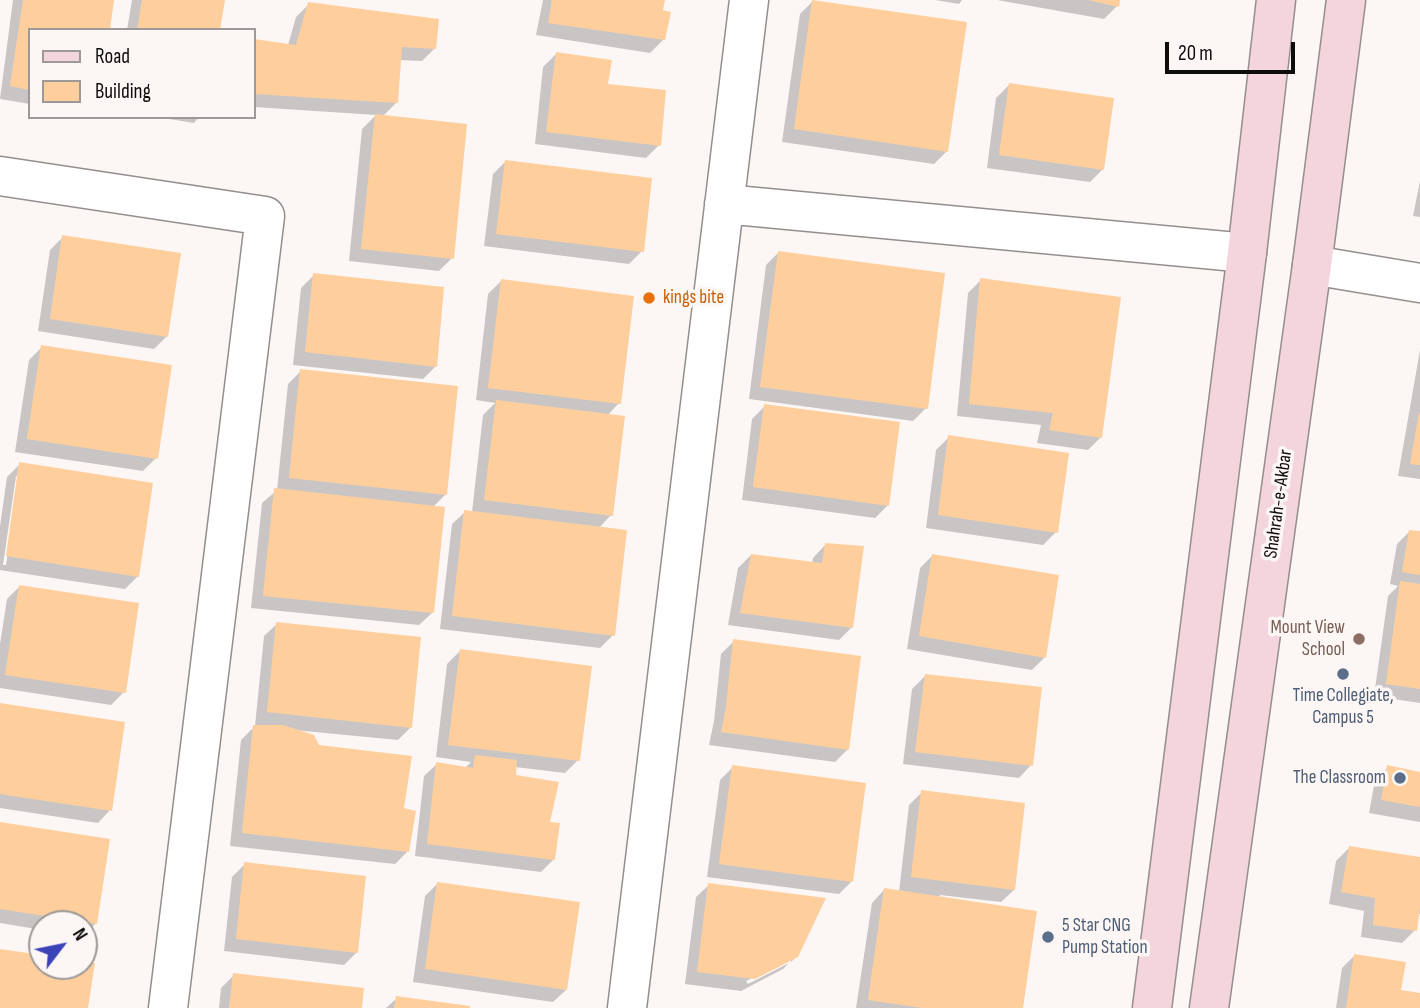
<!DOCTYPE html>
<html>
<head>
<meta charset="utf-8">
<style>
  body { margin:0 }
  #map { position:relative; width:1420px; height:1008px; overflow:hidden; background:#fcf7f5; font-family:"Sofia Sans Condensed",sans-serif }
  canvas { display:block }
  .legend { position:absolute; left:28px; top:28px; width:228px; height:91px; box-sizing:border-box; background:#fcf7f5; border:2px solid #9d9998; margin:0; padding:9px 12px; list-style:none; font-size:21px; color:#0e0d0c }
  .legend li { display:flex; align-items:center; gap:14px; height:35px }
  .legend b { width:35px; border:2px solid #9d9998 }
  .north { position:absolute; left:28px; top:910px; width:70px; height:70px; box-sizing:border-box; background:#fcf7f5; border:2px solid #9d9998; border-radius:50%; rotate:58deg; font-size:19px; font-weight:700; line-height:28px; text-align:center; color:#0e0d0c }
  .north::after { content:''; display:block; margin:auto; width:24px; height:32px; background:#3c43b7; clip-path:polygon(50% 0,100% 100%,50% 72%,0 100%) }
  .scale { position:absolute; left:1165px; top:42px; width:130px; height:32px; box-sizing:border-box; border:4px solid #0e0d0c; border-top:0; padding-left:9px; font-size:21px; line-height:24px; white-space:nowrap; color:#0e0d0c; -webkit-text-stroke:5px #fcf7f5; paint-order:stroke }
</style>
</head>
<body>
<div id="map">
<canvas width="1420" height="1008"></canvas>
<ul class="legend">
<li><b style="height:9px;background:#f4d4dd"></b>Road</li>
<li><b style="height:19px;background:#fecf9d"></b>Building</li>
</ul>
<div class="north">N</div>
<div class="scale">20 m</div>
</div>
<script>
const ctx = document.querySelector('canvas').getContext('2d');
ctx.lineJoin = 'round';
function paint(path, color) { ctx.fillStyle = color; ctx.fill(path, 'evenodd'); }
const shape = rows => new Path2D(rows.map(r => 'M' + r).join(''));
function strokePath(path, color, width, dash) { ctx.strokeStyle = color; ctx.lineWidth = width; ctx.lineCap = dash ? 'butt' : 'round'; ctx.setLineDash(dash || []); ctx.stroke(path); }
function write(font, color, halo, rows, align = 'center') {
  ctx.font = font + ' "Sofia Sans Condensed",sans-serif'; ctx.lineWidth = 7; ctx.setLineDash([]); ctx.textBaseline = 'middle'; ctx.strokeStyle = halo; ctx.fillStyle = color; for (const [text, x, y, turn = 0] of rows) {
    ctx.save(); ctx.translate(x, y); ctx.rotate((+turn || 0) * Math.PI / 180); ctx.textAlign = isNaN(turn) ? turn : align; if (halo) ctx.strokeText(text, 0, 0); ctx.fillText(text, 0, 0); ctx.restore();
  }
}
paint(shape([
  [13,0,112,0,30,30,30,104,0,99],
  [132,0,223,0,219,30,127,30],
  [543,0,663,0,663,40,650,53,536,35],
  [935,0,962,0,959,4],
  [997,0,1118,0,1117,6,1104,19],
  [813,1,947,151,934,164,782,142,800,14],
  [309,4,435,48,422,61,399,60,396,103,382,117,452,258,439,271,349,261,362,129,376,115,254,107,254,42,288,45,296,17],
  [556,54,606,85,659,145,646,158,535,144,543,67],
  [1009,85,1103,169,1090,182,987,168,996,98],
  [157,117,199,117,194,123],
  [506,161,642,251,629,264,484,246,493,174],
  [1420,181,1420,217,1413,216],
  [63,237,167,336,154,349,38,331,50,250],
  [779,252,926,408,913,421,749,399,766,265],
  [314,275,436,366,423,379,293,365,301,288],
  [981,280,1101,437,1088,450,1037,443,1041,425,957,416,968,293],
  [501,281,619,403,607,416,611,515,599,528,613,635,600,648,440,629,452,524,465,512,472,512,483,415,495,403,476,400,488,294],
  [42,347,156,458,143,471,15,452,29,360],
  [1420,350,1420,479,1398,476],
  [301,371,446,494,433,507,432,613,419,625,251,608,262,503,277,490,288,384],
  [765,406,888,505,875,518,742,500,752,419],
  [949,437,1056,532,1043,545,926,528,936,450],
  [20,464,138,576,125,589,0,570,0,526,7,477],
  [16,476,19,476,6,565,3,565],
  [1410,531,1420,533,1420,703,1374,696,1388,596,1398,586,1390,584,1397,544],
  [825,545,852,627,839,640,728,625,738,568,751,555,812,564,813,558],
  [933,555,1045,657,1032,670,907,649,920,568],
  [20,586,124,692,111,705,0,688,0,644,7,599],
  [277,624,411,727,398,740,294,730,402,810,408,851,395,864,230,846,241,740,255,726,264,636],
  [734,641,848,749,835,762,709,745,714,721,721,654],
  [460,651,578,760,565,773,515,767,514,777,548,823,554,859,541,872,415,856,424,776,437,764,464,769,471,762,436,757,447,664],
  [925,676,1031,765,1019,778,903,764,912,689],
  [0,704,110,810,98,823,0,808],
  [733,767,851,882,839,894,707,877,720,780],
  [1388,767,1420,773,1420,822,1369,813,1375,780],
  [922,792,1014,890,1001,902,940,895,939,898,1021,1008,856,1008,872,903,884,890,899,892,909,805],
  [0,823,96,923,84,935,84,924,42,924,42,930,0,923],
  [1349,848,1420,859,1420,914,1417,914,1415,930,1402,943,1361,937,1364,911,1329,904,1336,861],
  [245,864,357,952,344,965,224,951,232,877],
  [438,883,566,990,553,1002,413,982,425,896],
  [709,885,797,956,791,962,791,959,746,981,748,984,789,963,783,969,741,991,685,984,696,897],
  [1354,956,1399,991,1420,995,1420,1008,1336,1008,1342,968],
  [234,975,360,1008,219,1008,221,988],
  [397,998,468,1008,386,1008]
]), '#0003');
paint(shape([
  [23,0,114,0,110,30,30,30,30,90,10,86],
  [142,0,225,0,220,30,137,30],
  [552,0,665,0,663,10,671,12,665,40,548,23],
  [812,0,967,22,948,152,794,129],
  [1088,0,1120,0,1119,7],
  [308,2,439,19,436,49,402,47,398,103,254,94,254,39,296,45],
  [556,52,612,60,608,84,666,90,661,146,546,132],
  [1009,83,1114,98,1104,170,999,155],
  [375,114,467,124,454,259,361,249],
  [505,160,652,178,644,252,496,234],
  [62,235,181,253,168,337,50,319],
  [778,251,945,273,928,409,760,387],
  [313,273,444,287,437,367,305,352],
  [980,278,1121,297,1102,438,1049,430,1053,413,969,404],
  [501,279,634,296,621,404,488,388],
  [41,345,172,365,158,459,27,439],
  [300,369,458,386,447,495,289,478],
  [496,400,625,416,613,516,484,500],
  [764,404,900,422,889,506,753,487],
  [1419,413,1420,413,1420,465,1410,464],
  [948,435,1069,453,1058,533,938,515],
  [19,462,153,483,139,577,6,556],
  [274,488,445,507,434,613,263,596],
  [464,510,627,530,615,636,452,616],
  [1409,530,1420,531,1420,575,1402,572],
  [825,543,864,546,853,628,740,613,751,554,822,563],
  [932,554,1059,575,1046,658,919,636],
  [1400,581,1420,584,1420,689,1386,684],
  [19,585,139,603,126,693,5,675],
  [276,622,421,637,412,728,267,712],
  [733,639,861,656,849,750,721,732,726,707],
  [460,649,592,666,580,761,448,745],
  [925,674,1042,687,1033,766,915,752],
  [0,703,125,722,112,811,0,794],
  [253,725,283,725,314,735,319,745,412,756,404,808,416,811,409,852,242,833],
  [475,755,517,760,516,775,559,782,550,822,560,823,555,860,427,844,436,762,473,768],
  [732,765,866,783,853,882,719,864],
  [1387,765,1420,772,1420,807,1381,800],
  [921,790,1025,803,1015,890,911,877],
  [0,822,110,839,97,924,0,909],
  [1349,846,1420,857,1420,907,1417,931,1373,925,1375,898,1341,892],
  [244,862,366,876,358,953,236,939],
  [437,882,580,902,567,990,425,969],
  [708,883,826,898,798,957,755,979,697,972],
  [884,888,1037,911,1023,1008,923,1008,868,1000],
  [0,949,42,955,42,966,84,966,84,962,95,963,88,1008,0,1008],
  [1354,954,1406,962,1401,990,1420,993,1420,1008,1346,1008],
  [233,973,364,988,362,1008,229,1008],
  [396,996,470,1006,470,1008,394,1008]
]), '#fecf9d');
const street = shape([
  [0,176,265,216,168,1008],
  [724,204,1247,253],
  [1312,265,1420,283],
  [627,1008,749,0]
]);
const secondary = shape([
  [1152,1008,1247,253,1276,0],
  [1209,1008,1312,265,1346,0]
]);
strokePath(street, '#948f8e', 41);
strokePath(secondary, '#948f8e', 41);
strokePath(street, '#fff', 38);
strokePath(secondary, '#f4d4dd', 38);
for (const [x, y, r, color] of [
  [649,298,7,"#e8710a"],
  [1359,639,7,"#8d6e63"],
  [1343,674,7,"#5c6f8a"],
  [1400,778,7,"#5c6f8a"],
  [1048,937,7,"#5c6f8a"]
]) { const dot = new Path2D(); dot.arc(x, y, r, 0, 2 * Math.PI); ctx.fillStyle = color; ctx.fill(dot); strokePath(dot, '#fcf7f5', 2.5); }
write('19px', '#c56008', '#fcf7f5', [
  ["kings bite",663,298]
], 'left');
write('19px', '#0e0d0c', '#fcf7f5', [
  ["Shahrah-e-Akbar",1279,504,-82]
]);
write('19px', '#785e54', '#fcf7f5', [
  ["Mount View",1345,628],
  ["School",1345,650]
], 'right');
write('19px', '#4e5e75', '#fcf7f5', [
  ["Time Collegiate,",1343,696],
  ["Campus 5",1343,718],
  ["The Classroom",1386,778,"right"],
  ["5 Star CNG",1062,926,"left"],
  ["Pump Station",1062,948,"left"]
]);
</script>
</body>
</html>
